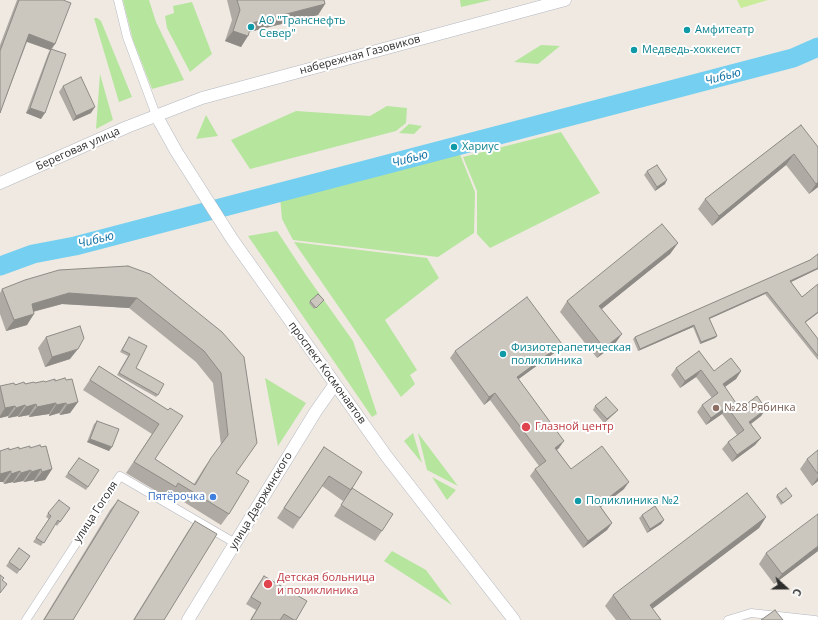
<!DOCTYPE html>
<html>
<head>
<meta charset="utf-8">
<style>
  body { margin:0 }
  #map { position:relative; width:818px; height:620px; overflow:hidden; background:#efe9e1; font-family:"Open Sans",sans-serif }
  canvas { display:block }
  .north { position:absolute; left:766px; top:568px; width:40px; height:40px; -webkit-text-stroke:3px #fff; paint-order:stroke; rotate:111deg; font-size:11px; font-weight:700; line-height:16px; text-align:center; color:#2e2e2e }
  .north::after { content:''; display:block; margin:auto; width:14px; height:18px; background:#2e2e2e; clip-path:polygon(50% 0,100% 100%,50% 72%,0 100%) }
</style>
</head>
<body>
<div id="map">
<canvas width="818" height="620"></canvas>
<div class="north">С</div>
</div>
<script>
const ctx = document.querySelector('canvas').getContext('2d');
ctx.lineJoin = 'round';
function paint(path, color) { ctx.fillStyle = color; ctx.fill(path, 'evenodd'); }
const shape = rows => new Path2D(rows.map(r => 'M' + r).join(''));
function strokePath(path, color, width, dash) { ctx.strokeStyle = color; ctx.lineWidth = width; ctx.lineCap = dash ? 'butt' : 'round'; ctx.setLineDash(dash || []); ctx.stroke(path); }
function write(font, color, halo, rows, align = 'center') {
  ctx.font = font + ' "Open Sans",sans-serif'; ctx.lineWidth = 4; ctx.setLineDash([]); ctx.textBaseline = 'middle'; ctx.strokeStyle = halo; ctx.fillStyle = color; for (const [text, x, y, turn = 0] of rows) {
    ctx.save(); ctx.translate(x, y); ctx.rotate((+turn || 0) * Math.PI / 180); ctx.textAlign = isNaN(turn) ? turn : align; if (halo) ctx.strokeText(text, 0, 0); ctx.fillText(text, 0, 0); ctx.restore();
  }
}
paint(shape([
  [123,0,149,0,156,22,184,80,152,89,133,40],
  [460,0,491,0,461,7],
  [192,2,212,54,190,72,167,28,165,16,174,13,173,6],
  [94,18,97,18,101,21,132,97,119,102],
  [541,45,560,46,538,64,514,62],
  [100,74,113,120,96,129],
  [387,106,407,108,406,123,396,131,250,169,231,140,296,111,370,116],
  [206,115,218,136,196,139],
  [409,124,422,126,414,134,399,133],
  [561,132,600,193,490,248,477,234,477,191,463,157],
  [459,152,475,192,474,233,438,257,293,240,282,219,280,197,410,163],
  [277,231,306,275,353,341,377,414,372,417,248,236],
  [294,242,427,258,439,278,385,320,417,370,410,375,415,384,401,397],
  [265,378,306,403,278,446],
  [413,433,422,463,404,441],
  [418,433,458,486,427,470],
  [432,477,456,490,447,500],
  [392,551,426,570,452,605,384,561]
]), '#b6e59e');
paint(shape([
  [737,0,768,0,741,8]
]), '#c9ec9a');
strokePath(shape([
  [0,266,33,254,75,246,793,58,818,47]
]), '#75cff0', 19);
const street = shape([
  [118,0,127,37,156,115],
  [26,620,120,476,235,543],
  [728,620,751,613,815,620]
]);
const secondary = shape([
  [156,115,176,151,232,239,387,457,514,620],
  [0,183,127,127,202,98,565,0],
  [188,620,316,411,335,384]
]);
strokePath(street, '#b4b7c1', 9);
strokePath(secondary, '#b4b7c1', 13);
strokePath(street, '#fff', 8);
strokePath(secondary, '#fff', 12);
paint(shape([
  [17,0,63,0,55,44,52,49,41,119,26,113,48,54,50,50,27,42,0,113,0,45],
  [227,0,324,0,325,4,318,15,249,32,241,47,225,41,232,20],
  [63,86,91,113,73,121,59,92],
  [801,125,818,187,809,194,786,165,712,226,698,209,705,199],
  [647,171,665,184,655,191,644,175],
  [678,243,670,254,601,309,614,345,597,358,560,312,567,301],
  [818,254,818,269,791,282,802,297,818,284,818,313,805,323,818,339,818,360,765,294,709,319,717,336,715,338,700,344,693,327,638,351,633,339,635,337,810,260],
  [128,266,222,332,236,473,229,514,221,525,171,494,168,498,126,473,152,434,83,390,99,366,168,410,155,459,194,484,204,468,221,445,213,383,196,362,129,308,62,304,33,312,27,325,6,331,0,314,0,293,2,289],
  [310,301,322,302,314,309,309,303],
  [46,337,70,359,45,367,38,348],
  [129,337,136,368,158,395,156,397,117,375,128,356,120,352],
  [562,344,557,351,518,379,559,448,557,450,571,469,624,489,601,507,612,523,607,530,583,548,530,476,535,469,539,466,490,400,484,405,450,358,455,351],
  [699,351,714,371,741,371,736,379,724,387,740,409,766,409,761,416,751,424,761,438,755,445,732,462,722,449,728,442,737,435,722,414,706,425,697,412,702,405,712,398,696,377,680,388,671,375,676,368],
  [66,380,78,402,70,413,60,415,59,413,49,416,49,414,29,417,29,415,18,417,18,416,8,418,8,416,0,418,0,386],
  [595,406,618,410,615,413,604,423,593,410],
  [97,421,109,451,87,442,94,424],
  [41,447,52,469,45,480,34,482,34,480,24,482,23,481,13,483,13,482,4,484,3,482,0,482,0,451,30,448],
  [324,447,351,490,343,501,322,486,293,529,277,518],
  [818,450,818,481,812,486,800,469,807,459],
  [79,458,88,487,86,490,65,477],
  [352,488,382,531,375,541,334,516],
  [777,495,790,498,781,505,776,497],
  [118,500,73,620,43,620,110,510],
  [70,508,57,526,55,524,41,546,33,542,49,519,46,517,48,513],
  [642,515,664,520,661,524,647,533,639,518],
  [766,517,759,528,652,608,661,620,616,620,605,606,613,595],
  [195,521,164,620,133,620,188,531],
  [19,548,30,556,17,574,6,566],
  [818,551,774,584,759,564,766,553],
  [264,576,296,620,250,620,256,610,246,604,259,583]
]), '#afaba4');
paint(shape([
  [325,4,318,15,245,33,252,23],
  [233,31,248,36,241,47,225,41],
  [29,34,55,44,50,50,25,41],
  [95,107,91,113,73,121,76,116],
  [30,108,45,113,41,119,26,113],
  [794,154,786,165,712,226,719,216],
  [667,180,665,184,655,191,657,187],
  [818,182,818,187,809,194,816,184],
  [678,243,670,254,592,317,599,306],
  [818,268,818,269,789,283,790,281],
  [767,292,765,294,707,320,709,318],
  [69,293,137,298,129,308,62,304,24,314,32,304],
  [818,312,818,313,803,324,805,322],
  [34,314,27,325,6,331,14,320],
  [694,325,693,327,638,351,640,349],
  [622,334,614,345,597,358,604,348],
  [717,336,715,338,700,344,701,342],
  [562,344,557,351,512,384,517,377],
  [78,349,70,359,45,367,52,357],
  [701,370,696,377,680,388,685,381],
  [741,371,736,379,718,392,723,384],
  [495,393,490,400,484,405,489,397],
  [78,402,70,413,60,415,67,405],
  [56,403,49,414,29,417,37,407],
  [66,403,59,413,49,416,56,405],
  [36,404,29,415,18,417,26,407],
  [25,405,18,416,8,418,16,408],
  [15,406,8,416,0,418,0,416,5,408],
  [727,407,722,414,706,425,711,418],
  [766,409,761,416,744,429,749,422],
  [618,410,615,413,604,423,607,419],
  [761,438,755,445,732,462,737,455],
  [90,439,112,447,109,451,87,442],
  [564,441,559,448,550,455,555,448],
  [41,469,34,480,24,482,31,472],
  [52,469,45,480,34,482,42,472],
  [31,470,23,481,13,483,21,473],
  [11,471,3,482,0,482,0,474],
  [20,471,13,482,4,484,11,474],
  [818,477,818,481,812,486],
  [629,482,624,489,594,512,599,505],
  [766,517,759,528,643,616,650,605],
  [664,520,661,524,647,533,650,529],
  [612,523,607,530,583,548,588,541],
  [818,546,818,551,774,584,782,574]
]), '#8e8b86');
const building = shape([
  [19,0,63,0,71,3,55,44,29,34,0,113,0,51,19,0],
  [237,0,324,0,325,4,252,23,248,36,233,31,240,10,237,0],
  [51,49,66,54,45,113,30,108,51,49],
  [81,77,95,107,76,116,63,86,81,77],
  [801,125,818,147,818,182,816,184,794,154,719,216,705,199,801,125],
  [657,165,667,180,657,187,647,171,657,165],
  [662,224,678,243,599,306,622,334,604,348,567,301,662,224],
  [818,254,818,268,790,281,802,297,818,284,818,312,805,322,818,339,818,356,767,292,709,318,717,336,701,342,694,325,640,349,635,337,810,260,818,254],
  [128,266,150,274,222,332,244,357,257,443,236,473,249,481,229,514,178,483,176,487,134,462,159,424,90,380,99,366,168,410,170,408,183,416,155,459,195,485,211,458,228,435,221,373,204,351,137,298,69,293,32,304,34,314,14,320,2,289,25,280,59,270,128,266],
  [318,294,324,300,316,308,310,301,318,294],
  [527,297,562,344,517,377,564,441,555,448,571,469,602,446,629,482,599,505,612,523,588,541,535,469,546,461,495,393,489,397,455,351,527,297],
  [80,326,84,338,78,349,52,357,46,337,80,326],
  [129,337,147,346,136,368,164,384,158,395,119,373,130,354,122,350,129,337],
  [699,351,714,371,731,358,741,371,723,384,740,409,757,396,766,409,749,422,761,438,737,455,728,442,744,430,727,407,711,418,702,405,718,393,701,370,685,381,676,368,699,351],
  [65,378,66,380,72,379,78,402,67,405,66,403,56,405,56,403,37,407,36,404,26,407,25,405,16,408,15,406,5,408,0,386,14,383,15,385,24,382,25,384,34,382,35,383,44,381,45,382,55,379,55,381,65,378],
  [606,397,618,410,607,419,595,406,606,397],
  [97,421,119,429,112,447,90,439,97,421],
  [40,445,41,447,46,446,52,469,42,472,41,469,31,472,31,470,21,473,20,471,11,474,11,471,0,474,0,451,9,448,9,450,19,447,19,449,30,446,30,448,40,445],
  [324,447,362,472,351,490,329,476,300,518,284,508,324,447],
  [818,450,818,474,807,459,818,450],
  [79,458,99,470,88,487,68,473,79,458],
  [352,488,393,514,382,531,341,505,352,488],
  [786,488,792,496,783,503,777,495,786,488],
  [747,493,766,517,650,605,661,620,631,620,613,595,747,493],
  [59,500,70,508,60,522,58,520,44,543,36,538,51,516,48,513,59,500],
  [118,500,139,512,73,620,44,620,118,500],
  [655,506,664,520,650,529,642,515,655,506],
  [818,514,818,546,782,574,766,553,818,514],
  [195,521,217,534,164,620,134,620,195,521],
  [19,548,30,556,20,570,9,562,19,548],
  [0,575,4,578,2,580,7,584,0,593,0,575],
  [264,576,307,601,296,620,294,620,284,614,280,620,251,620,261,603,251,597,264,576],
  [775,610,783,620,761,620,775,610]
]);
paint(building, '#cbc7bf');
strokePath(building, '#8e8b86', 1);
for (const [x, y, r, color] of [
  [251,27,4,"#0f9aa8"],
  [687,30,4,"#0f9aa8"],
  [634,50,4,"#0f9aa8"],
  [454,147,4,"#0f9aa8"],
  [503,354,4,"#0f9aa8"],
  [716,408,4,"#8d6e63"],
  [526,427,5,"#e0444e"],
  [213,497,4,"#3f7fe0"],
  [578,501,4,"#0f9aa8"],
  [268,584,5,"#e0444e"]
]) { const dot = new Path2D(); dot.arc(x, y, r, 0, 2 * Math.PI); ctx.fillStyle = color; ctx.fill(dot); strokePath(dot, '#fff', 1.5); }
write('11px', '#0d838f', '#fff', [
  ["АО \"Транснефть",259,21],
  ["Север\"",259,34],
  ["Амфитеатр",695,30],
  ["Медведь-хоккеист",642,50],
  ["Хариус",462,147],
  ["Физиотерапетическая",511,348],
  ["поликлиника",511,361],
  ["Поликлиника №2",586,501]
], 'left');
write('11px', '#2e2e2e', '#fff', [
  ["набережная Газовиков",360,55,-15],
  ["Береговая улица",78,149,-24],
  ["проспект Космонавтов",327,373,54],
  ["улица Дзержинского",261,501,-59],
  ["улица Гоголя",96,512,-57]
]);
write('11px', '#785e54', '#fff', [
  ["№28 Рябинка",724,408]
], 'left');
write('11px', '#be3a42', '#fff', [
  ["Глазной центр",535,427],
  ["Детская больница",277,578],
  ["и поликлиника",277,591]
], 'left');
write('11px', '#366cbe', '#fff', [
  ["Пятёрочка",205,497]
], 'right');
write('italic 12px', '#0d6fa3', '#fff', [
  ["Чибью",723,77,-15],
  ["Чибью",410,159,-15],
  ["Чибью",96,240,-14]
]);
</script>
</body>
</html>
